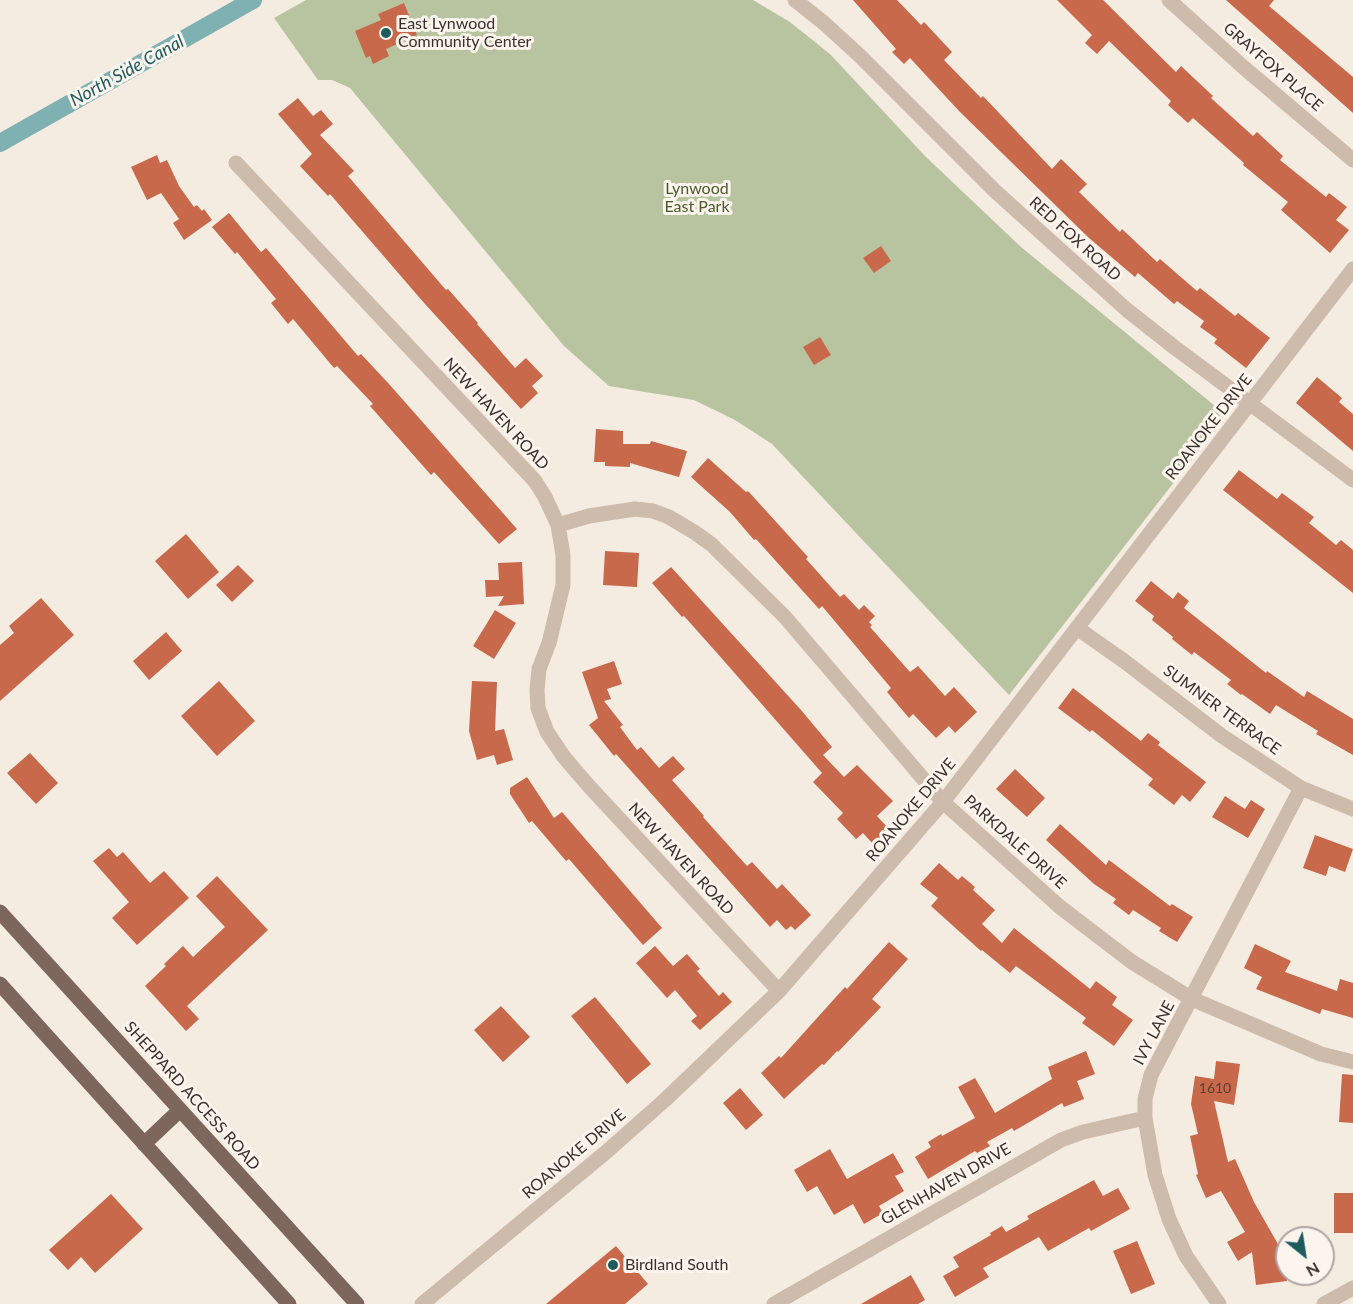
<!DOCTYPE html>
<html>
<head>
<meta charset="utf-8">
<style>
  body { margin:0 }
  #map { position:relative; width:1353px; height:1304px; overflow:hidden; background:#f4ebe1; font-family:Lato,sans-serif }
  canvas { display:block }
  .north { position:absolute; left:1275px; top:1226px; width:60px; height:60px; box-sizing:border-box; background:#fbf5ee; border:2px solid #aea6a0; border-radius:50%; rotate:150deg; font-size:16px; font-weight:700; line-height:24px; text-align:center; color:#3b302b }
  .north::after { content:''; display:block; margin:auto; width:21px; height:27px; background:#1f5a5e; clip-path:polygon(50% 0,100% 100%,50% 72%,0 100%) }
</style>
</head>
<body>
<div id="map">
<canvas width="1353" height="1304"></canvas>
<div class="north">N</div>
</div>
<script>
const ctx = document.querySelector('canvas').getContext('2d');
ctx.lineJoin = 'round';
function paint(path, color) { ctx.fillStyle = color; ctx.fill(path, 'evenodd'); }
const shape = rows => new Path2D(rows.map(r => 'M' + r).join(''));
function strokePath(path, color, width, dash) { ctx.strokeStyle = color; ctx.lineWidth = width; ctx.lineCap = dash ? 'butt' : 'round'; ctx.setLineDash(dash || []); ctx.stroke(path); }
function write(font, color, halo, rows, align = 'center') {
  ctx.font = font + ' Lato,sans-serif'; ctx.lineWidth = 6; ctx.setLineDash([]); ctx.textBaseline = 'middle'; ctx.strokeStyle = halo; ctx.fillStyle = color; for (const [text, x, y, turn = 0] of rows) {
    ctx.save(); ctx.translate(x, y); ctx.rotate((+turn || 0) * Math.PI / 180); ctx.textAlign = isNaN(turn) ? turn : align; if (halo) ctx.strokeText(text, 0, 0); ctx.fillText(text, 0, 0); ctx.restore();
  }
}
paint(shape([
  [306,0,753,0,790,22,830,54,925,156,1021,247,1226,415,1009,695,772,444,735,420,694,400,609,386,564,346,350,88,332,80,318,80,274,18]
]), '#b8c4a0');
strokePath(shape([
  [0,143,253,0]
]), '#7fb0b2', 18);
paint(shape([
  [853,0,897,0,921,25,924,22,952,52,944,60,981,98,983,96,1052,169,1061,159,1087,184,1079,192,1120,232,1122,229,1157,262,1160,259,1197,291,1200,288,1235,316,1238,313,1270,338,1246,368,1214,343,1217,339,1200,327,1204,321,1177,301,1174,304,1138,273,1135,277,1089,238,959,111,910,58,904,64,892,52,896,49],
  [1057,0,1103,0,1176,72,1181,66,1213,96,1211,98,1253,136,1257,132,1283,156,1280,160,1326,197,1329,193,1347,207,1336,220,1349,230,1330,253,1281,210,1288,202,1243,165,1244,163,1193,118,1188,123,1168,105,1171,101,1109,41,1097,54,1085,43,1092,35],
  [1226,0,1274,0,1269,6,1353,77,1353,113],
  [404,3,417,35,386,49,389,56,373,64,370,56,366,58,355,31,381,20,378,14],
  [298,98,313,116,321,110,333,124,320,135,354,171,348,176,446,290,448,289,478,323,477,324,515,368,526,358,543,376,532,386,538,393,521,409,425,304,330,194,328,196,300,166,312,154,278,114],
  [157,155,160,163,167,160,179,186,194,207,197,205,202,211,204,209,212,220,184,240,173,223,179,219,161,193,147,200,131,167],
  [229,213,261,252,266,248,358,356,361,354,389,384,517,529,499,544,434,472,431,475,370,406,373,404,337,366,334,368,293,319,288,324,271,303,276,299,237,252,235,254,212,227],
  [881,246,891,261,874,273,863,258],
  [820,337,831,355,814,365,803,347],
  [1317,377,1342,398,1339,402,1353,414,1353,451,1296,403],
  [596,429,623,431,623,444,650,444,651,441,687,451,679,477,630,463,630,467,605,466,605,462,594,462],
  [708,458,746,492,748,491,808,557,806,559,840,597,844,594,859,610,864,605,875,616,869,622,872,625,870,627,910,672,918,666,945,696,954,687,977,712,955,733,949,726,936,738,913,714,909,718,887,692,891,688,822,606,819,609,756,539,754,540,730,512,691,477],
  [1239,470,1277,499,1282,493,1314,517,1309,523,1336,545,1341,540,1353,550,1353,593,1223,490],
  [186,534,219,572,188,599,155,561],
  [605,551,639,553,637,587,603,585],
  [522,562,524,604,498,606,504,596,486,597,485,580,499,580,498,563],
  [238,565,254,581,232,602,216,585],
  [671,567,801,710,832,747,823,755,844,777,857,765,893,801,877,816,889,829,873,844,863,833,856,839,837,819,843,813,813,782,822,773,717,653,684,616,682,617,652,583],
  [1151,581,1173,599,1178,592,1189,601,1184,608,1266,673,1267,671,1304,697,1307,691,1353,719,1353,755,1316,734,1318,731,1276,705,1270,714,1242,694,1241,695,1227,684,1231,680,1194,652,1192,655,1172,639,1173,637,1152,620,1154,616,1135,601],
  [41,598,74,635,0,701,0,645,14,633,9,626],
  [495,610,516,623,494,659,473,646],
  [166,632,182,651,149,680,133,661],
  [614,661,622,684,607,689,611,699,604,701,623,725,620,727,637,750,641,747,659,768,673,756,685,769,672,780,704,816,703,817,747,866,752,862,777,889,782,884,811,915,795,930,791,926,786,930,777,920,770,927,616,754,614,756,589,725,598,718,582,672],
  [219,681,255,721,217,756,181,716],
  [472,681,497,682,495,731,504,729,513,760,497,765,494,755,477,760,469,731],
  [1073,688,1141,741,1148,733,1160,742,1158,745,1206,782,1190,802,1182,795,1174,805,1148,785,1153,779,1092,730,1090,732,1058,708],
  [30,753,58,783,36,804,7,773],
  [1015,769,1045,798,1027,817,996,789],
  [527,777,554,818,562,812,662,928,643,945,569,859,566,861,532,821,529,823,510,794,510,788],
  [1225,796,1245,809,1251,800,1265,809,1248,838,1212,817],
  [1060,824,1106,865,1109,860,1170,906,1172,904,1193,917,1177,942,1159,931,1161,928,1133,910,1129,915,1113,903,1116,899,1094,884,1046,840],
  [1315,835,1353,849,1345,872,1329,866,1326,876,1303,868],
  [109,848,117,857,123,852,150,883,164,871,189,898,137,945,112,918,129,902,93,861],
  [939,863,958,880,962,876,975,887,973,890,995,910,982,924,1002,943,1014,928,1090,989,1096,981,1117,997,1112,1005,1133,1020,1114,1046,1082,1023,1086,1018,1016,966,1010,973,982,950,981,951,931,906,938,898,920,884],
  [217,876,268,930,187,1006,199,1019,186,1031,145,986,166,966,164,964,183,946,193,957,225,927,196,896],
  [889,942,908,959,872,999,881,1007,838,1052,837,1051,824,1065,822,1064,784,1099,761,1073,779,1056,781,1058,845,987,847,989],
  [1255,944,1291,961,1285,972,1337,991,1340,979,1353,983,1353,1018,1322,1009,1320,1014,1256,989,1262,977,1244,968],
  [655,946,673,966,687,954,700,969,697,971,719,996,723,992,732,1002,700,1030,691,1021,697,1016,675,990,667,998,636,963],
  [595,997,651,1064,627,1084,571,1016],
  [501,1006,530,1037,503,1062,474,1030],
  [1086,1051,1095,1074,1077,1081,1084,1099,1064,1107,1062,1103,1014,1131,1012,1128,987,1142,990,1146,977,1153,975,1151,928,1179,915,1157,931,1147,928,1142,941,1134,942,1136,975,1118,958,1087,975,1078,995,1113,1052,1079,1048,1067],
  [1216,1061,1240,1064,1234,1105,1214,1101,1228,1162,1235,1159,1254,1202,1287,1260,1287,1281,1256,1285,1252,1252,1238,1261,1227,1242,1245,1232,1221,1191,1206,1198,1196,1175,1198,1174,1190,1136,1198,1134,1191,1104,1195,1076,1214,1079],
  [1342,1074,1353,1075,1353,1123,1339,1122],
  [740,1088,763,1115,746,1130,723,1103],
  [830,1149,847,1179,893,1153,904,1172,895,1176,904,1191,879,1206,883,1213,864,1224,853,1204,834,1215,817,1186,807,1192,794,1170],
  [1094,1180,1103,1196,1118,1188,1130,1209,1091,1231,1089,1228,1048,1251,1039,1237,983,1268,989,1277,955,1297,943,1276,959,1267,953,1257,991,1235,990,1233,1002,1226,1006,1232,1029,1219,1027,1216],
  [1334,1193,1353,1193,1353,1233,1334,1233],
  [111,1194,143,1229,95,1273,81,1257,68,1270,49,1250],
  [1137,1241,1155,1284,1131,1294,1113,1251],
  [616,1246,648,1284,625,1304,546,1304],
  [911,1275,925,1300,918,1304,861,1304]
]), '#c8694b');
strokePath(shape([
  [795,0,824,23,860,56,995,191,1127,310,1174,347,1353,480],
  [1169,0,1242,66,1353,160],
  [236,163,535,481,545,497,558,525,563,555,563,585,549,643,539,669,537,690,538,708,547,732,564,757,587,784,779,991],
  [558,525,589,516,635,509,653,511,669,517,694,532,711,544,785,617,943,802,1060,907,1132,962,1192,999,1321,1054,1353,1062],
  [1077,628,1124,661,1222,736,1301,788,1353,809],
  [422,1304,605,1153,666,1099,779,991,943,802,1353,269],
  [774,1304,1061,1140,1083,1132,1145,1118],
  [1219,1304,1186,1256,1169,1219,1155,1175,1145,1118,1145,1099,1151,1075,1301,788],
  [1324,1304,1353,1288]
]), '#cdbbac', 15);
strokePath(shape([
  [0,912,357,1304],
  [0,984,289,1304],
  [144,1144,180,1110]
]), '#7d675c', 15);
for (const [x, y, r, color] of [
  [386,33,6,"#1f5a5e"],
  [613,1265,6,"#1f5a5e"]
]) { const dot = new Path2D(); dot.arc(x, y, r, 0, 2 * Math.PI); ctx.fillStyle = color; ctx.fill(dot); strokePath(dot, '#fbf5ee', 2); }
write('14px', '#5e3e33', null, [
  ["1610",1215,1088]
]);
write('16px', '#3b302b', '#fbf5ee', [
  ["East Lynwood",398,24],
  ["Community Center",398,42],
  ["Birdland South",625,1265]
], 'left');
write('16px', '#3b302b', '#fbf5ee', [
  ["GRAYFOX PLACE",1273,67,41],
  ["RED FOX ROAD",1075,239,42],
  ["NEW HAVEN ROAD",496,414,47],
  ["ROANOKE DRIVE",1209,427,-52],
  ["SUMNER TERRACE",1222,710,36],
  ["ROANOKE DRIVE",911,810,-50],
  ["PARKDALE DRIVE",1015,842,42],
  ["NEW HAVEN ROAD",681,859,47],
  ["IVY LANE",1154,1033,-62],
  ["SHEPPARD ACCESS ROAD",192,1096,48],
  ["ROANOKE DRIVE",574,1154,-40],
  ["GLENHAVEN DRIVE",946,1184,-30]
]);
write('16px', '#4a5a2e', '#fbf5ee', [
  ["Lynwood",697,189],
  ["East Park",697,207]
]);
write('italic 18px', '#1f5a5e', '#fbf5ee', [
  ["North Side Canal",127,71,-29]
]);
</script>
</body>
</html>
